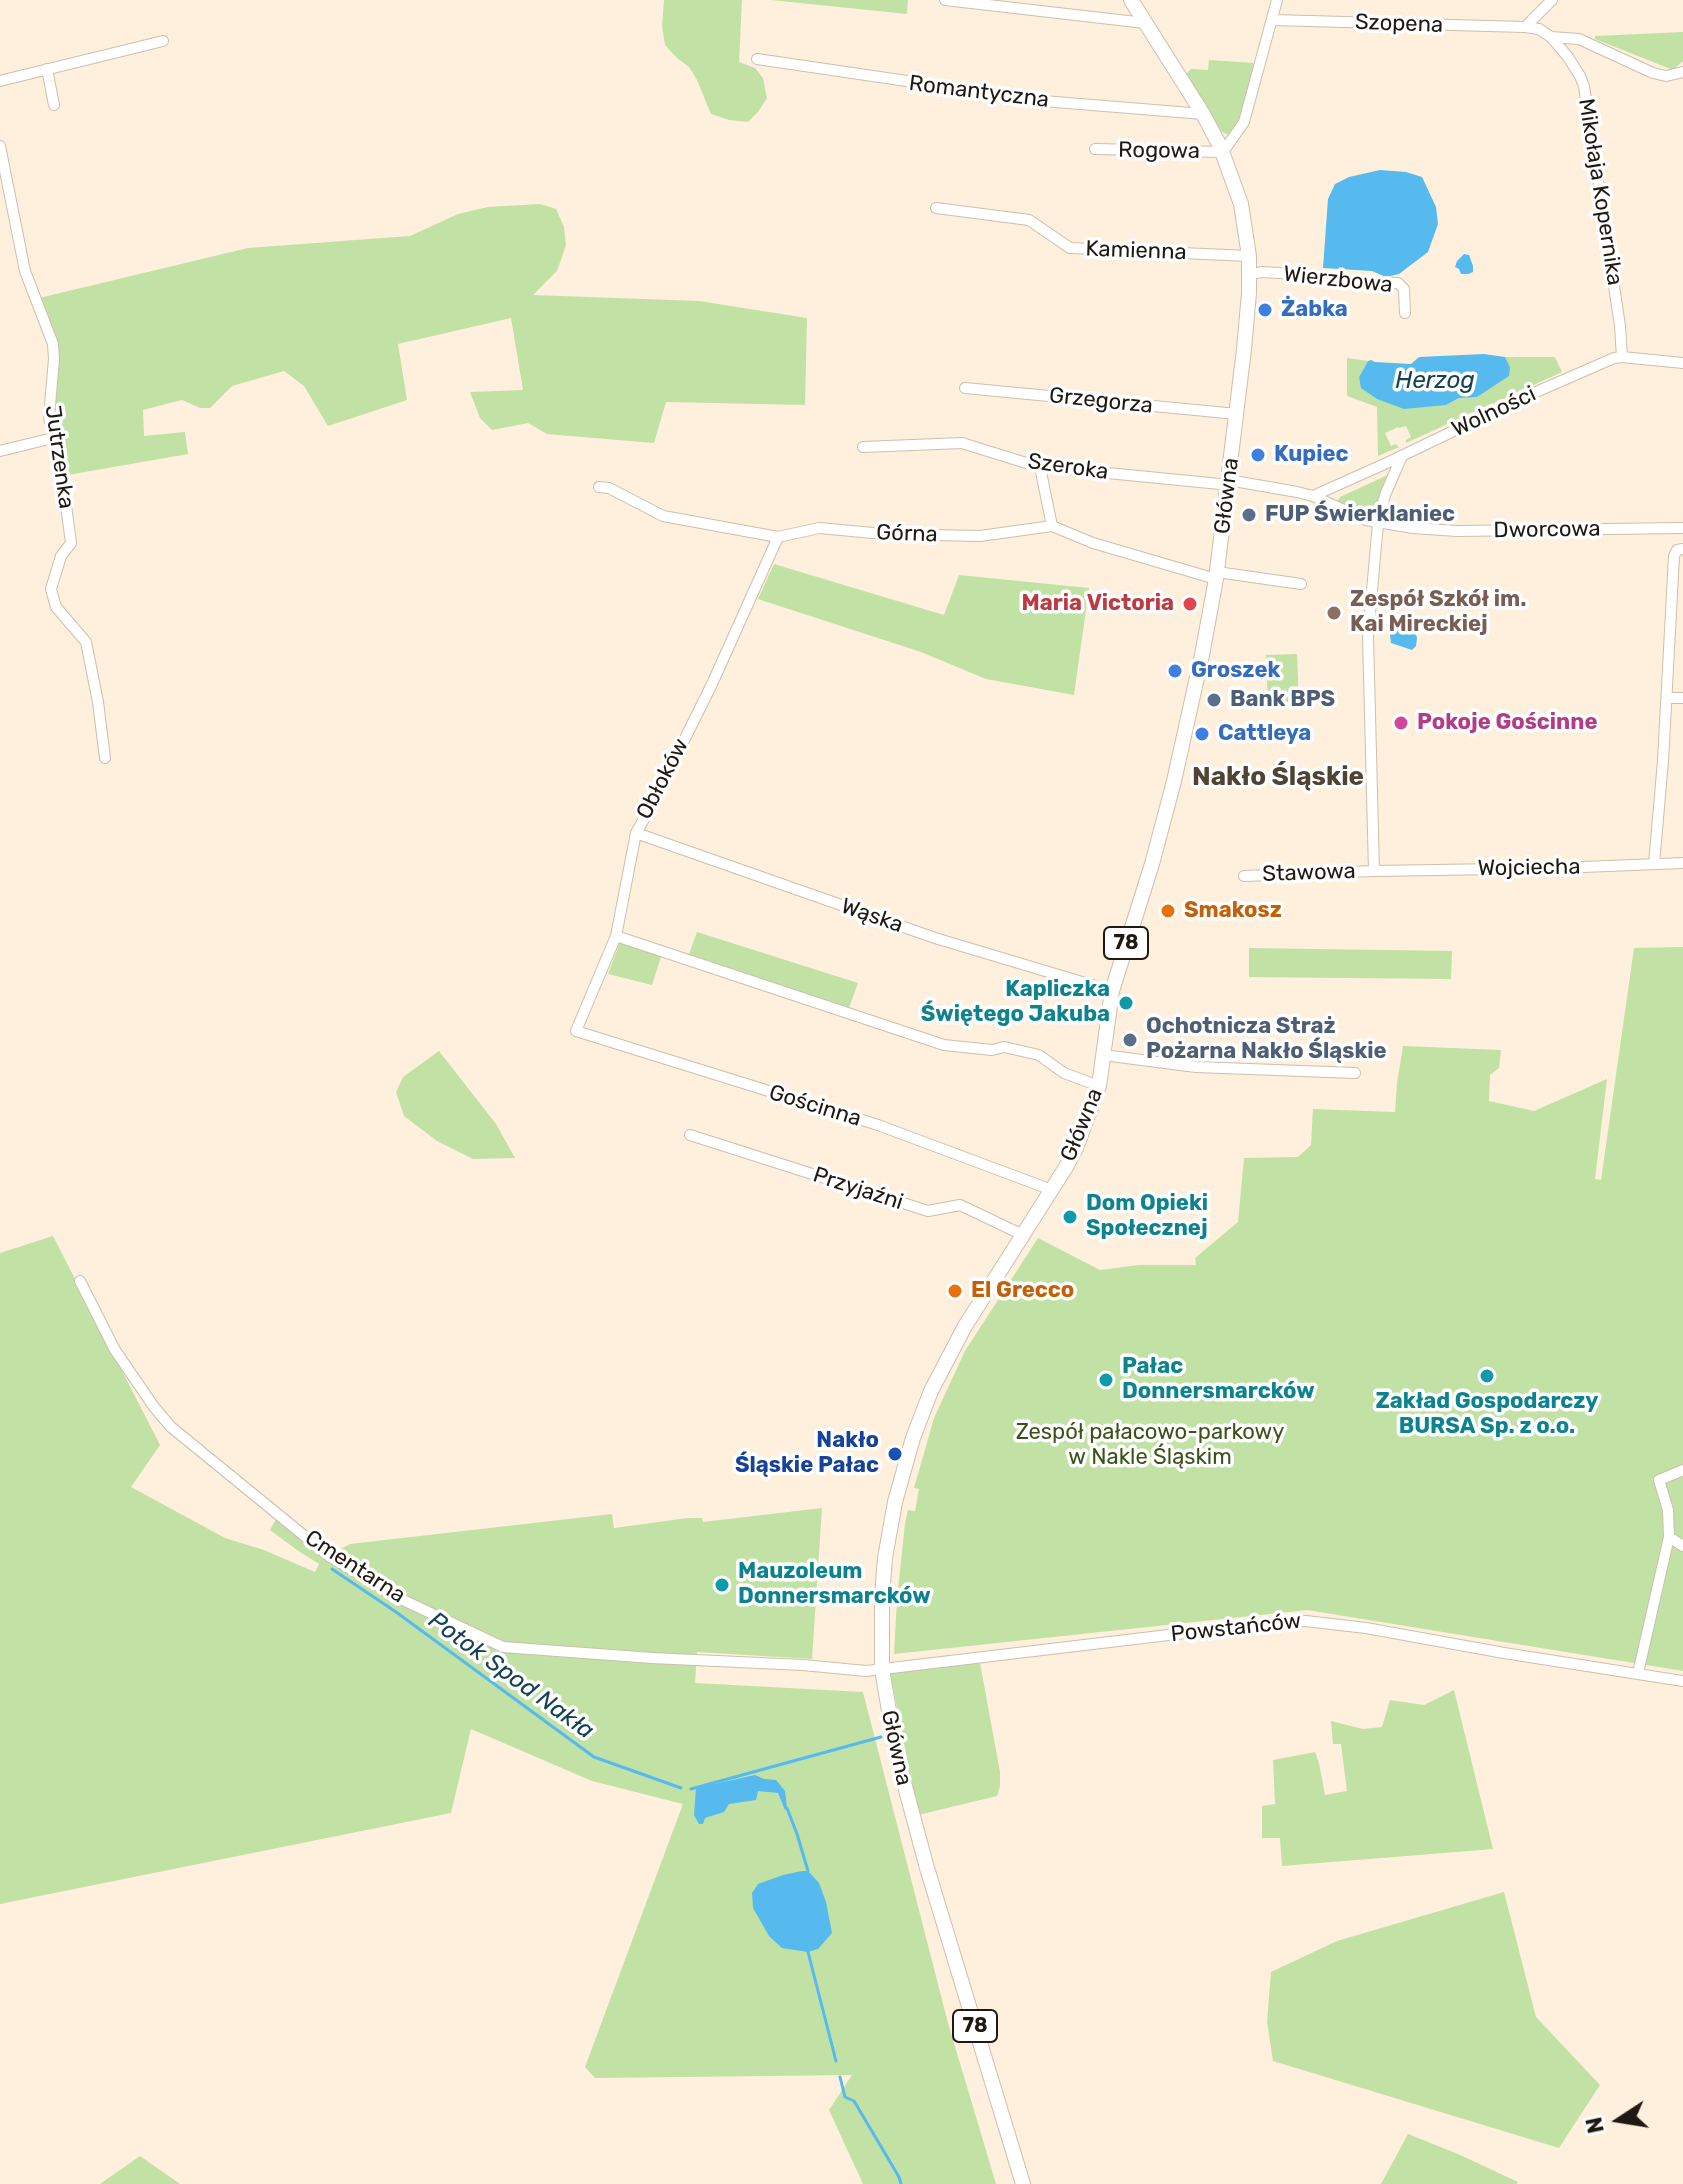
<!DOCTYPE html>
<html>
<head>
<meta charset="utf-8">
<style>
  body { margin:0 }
  #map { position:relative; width:1683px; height:2184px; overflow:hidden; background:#fef0dc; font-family:Rubik,sans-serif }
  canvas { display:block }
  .north { position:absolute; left:1579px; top:2080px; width:80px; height:80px; -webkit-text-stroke:6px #fff; paint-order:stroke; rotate:258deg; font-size:22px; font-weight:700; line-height:32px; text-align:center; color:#1e1912 }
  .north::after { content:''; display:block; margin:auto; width:28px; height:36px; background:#1e1912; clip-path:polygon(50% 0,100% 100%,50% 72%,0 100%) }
</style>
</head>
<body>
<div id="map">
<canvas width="1683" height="2184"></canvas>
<div class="north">N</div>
</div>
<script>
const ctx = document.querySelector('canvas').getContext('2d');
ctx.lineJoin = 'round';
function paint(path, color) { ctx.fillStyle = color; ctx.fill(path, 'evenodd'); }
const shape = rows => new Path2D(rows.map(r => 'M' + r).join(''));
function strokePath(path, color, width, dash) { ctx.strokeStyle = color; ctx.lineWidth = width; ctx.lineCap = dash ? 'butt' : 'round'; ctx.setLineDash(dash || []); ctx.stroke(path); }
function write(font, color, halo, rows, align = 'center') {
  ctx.font = font + ' Rubik,sans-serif'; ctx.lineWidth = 7; ctx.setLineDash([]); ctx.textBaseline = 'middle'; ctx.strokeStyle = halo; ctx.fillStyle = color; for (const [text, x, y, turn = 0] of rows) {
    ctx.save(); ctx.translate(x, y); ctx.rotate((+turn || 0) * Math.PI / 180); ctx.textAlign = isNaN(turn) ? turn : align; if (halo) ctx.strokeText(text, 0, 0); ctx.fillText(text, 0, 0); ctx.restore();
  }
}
paint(shape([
  [664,0,742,0,739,62,755,68,763,78,767,98,758,112,748,122,729,120,711,114,697,80,689,67,677,58,665,45,662,26],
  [771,0,908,0,907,14],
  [1683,32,1683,61,1673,70,1595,39,1595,36],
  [1209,60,1254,63,1238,128,1229,135,1222,132,1186,74,1191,69,1208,70],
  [540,204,556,209,564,227,566,245,557,271,533,295,699,301,807,318,805,405,666,402,654,443,547,434,528,423,492,430,480,418,470,392,523,390,511,318,398,344,407,400,328,426,304,386,284,371,232,386,210,408,200,408,182,400,143,410,144,436,185,432,188,454,62,476,52,435,54,359,35,299,248,248,410,236,458,214,488,207],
  [1505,357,1555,357,1562,372,1406,443,1406,440,1411,437,1406,426,1399,428,1398,427,1385,433,1391,446,1396,444,1399,447,1378,456,1377,407,1347,396,1347,358,1368,361,1359,377,1446,405,1459,398,1463,398,1510,367],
  [1390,474,1381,493,1376,517,1368,515,1365,510,1354,506,1349,508,1337,502,1340,497],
  [774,564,944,615,959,575,1089,588,1074,695,986,679,921,652,758,599],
  [1297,654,1299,706,1268,707,1266,655],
  [697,932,858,983,849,1008,689,954],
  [620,942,661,957,652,985,608,974],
  [1683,947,1683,1671,1307,1610,894,1654,897,1599,905,1523,908,1510,915,1511,919,1489,914,1488,934,1418,965,1351,1038,1238,1100,1270,1139,1265,1196,1265,1195,1258,1238,1222,1244,1158,1298,1157,1311,1145,1313,1109,1395,1112,1397,1083,1403,1046,1501,1050,1499,1068,1490,1075,1489,1101,1534,1111,1607,1079,1595,1179,1601,1180,1634,948],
  [1249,948,1452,951,1451,979,1249,977],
  [439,1051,496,1124,515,1158,473,1159,437,1141,404,1116,396,1092,403,1077],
  [53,1236,160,1445,131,1487,225,1538,264,1550,315,1572,319,1564,297,1550,270,1530,279,1514,329,1555,350,1544,612,1514,614,1528,688,1518,702,1518,703,1522,822,1508,812,1659,697,1652,695,1683,863,1692,948,2023,996,2184,863,2184,829,2110,852,2075,595,2078,585,2067,683,1804,592,1781,471,1729,451,1813,0,1904,0,1253],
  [980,1663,1000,1772,1000,1786,997,1796,918,1815,890,1672],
  [1454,1690,1493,1849,1282,1866,1280,1838,1262,1838,1262,1806,1275,1804,1273,1760,1315,1752,1319,1763,1325,1795,1347,1791,1341,1744,1333,1744,1331,1721,1363,1729,1382,1727,1390,1700,1424,1705],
  [1504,1892,1536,2017,1600,2085,1559,2148,1273,2061,1267,2022,1271,1972,1337,1941],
  [1408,2134,1458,2154,1518,2182,1517,2184,1381,2184],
  [140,2156,180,2184,100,2184]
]), '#c2e1a5');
paint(shape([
  [1380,170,1406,172,1422,177,1436,207,1438,224,1428,252,1399,274,1386,277,1372,271,1323,268,1328,199,1335,184,1349,177],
  [1464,254,1469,255,1473,266,1473,272,1468,274,1461,274,1459,269,1455,267,1457,261],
  [1484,354,1505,357,1510,367,1509,376,1477,397,1459,398,1446,405,1404,409,1377,399,1361,388,1359,377,1368,361,1371,360,1375,362,1411,364,1419,357],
  [1400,617,1412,618,1417,638,1416,646,1412,650,1391,643,1389,627,1396,625],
  [755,1775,764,1779,776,1780,785,1791,787,1808,785,1810,778,1793,758,1791,756,1800,729,1804,724,1812,705,1818,703,1824,699,1824,694,1815,696,1788],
  [802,1871,808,1871,819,1883,826,1902,832,1933,818,1949,808,1952,782,1948,769,1936,753,1908,752,1893,758,1884,783,1875]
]), '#56baee');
strokePath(shape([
  [332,1569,396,1612,594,1757,681,1788],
  [691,1789,881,1737],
  [787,1808,797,1834,808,1871],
  [808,1952,836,2061],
  [840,2077,845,2097,854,2101,899,2177,901,2184]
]), '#56baee', 3);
const minor = shape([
  [945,0,1145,23],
  [1273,20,1525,27,1552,0],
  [1525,27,1539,29,1551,37,1579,39,1653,73,1666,76,1683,72],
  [1551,37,1568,57,1580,76,1584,86,1620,326,1622,357],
  [757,59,1043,101,1203,114],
  [47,69,54,105],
  [0,81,163,41],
  [0,146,25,271,53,344,54,359,49,417,62,476,71,543,61,556,51,589,56,607,86,642,98,702,105,758],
  [1095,149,1223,152,1244,122,1277,0],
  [936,208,1029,220,1070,248,1249,256],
  [1249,275,1261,272,1314,275,1323,280,1398,283,1404,289,1405,313],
  [965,388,1237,414],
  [863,447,962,443,1036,466,1220,484,1228,484,1234,481,1297,492,1313,496,1366,520,1413,528,1457,531,1683,528],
  [0,451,53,438],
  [1040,467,1052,526],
  [599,487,609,488,663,516,778,537,819,528,884,534,980,536,1052,526,1093,543,1216,579],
  [1313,496,1389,462,1520,399,1614,358,1622,357,1683,363],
  [778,537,712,684,653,803,636,833,616,936,576,1031,878,1125,1052,1190],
  [1217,572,1301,584],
  [1667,698,1683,698],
  [636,833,935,938,1112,991],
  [1654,864,1663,761,1674,556,1677,550,1683,549],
  [1374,871,1368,636,1378,523,1385,495,1402,456],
  [1244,876,1374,871,1558,868,1683,863],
  [616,936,944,1045,992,1050,1004,1047,1039,1055,1064,1073,1099,1086],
  [1103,1055,1196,1067,1355,1073],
  [690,1135,928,1211,960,1205,1023,1235],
  [80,1281,115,1350,154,1407,171,1427,329,1556,405,1601,503,1647,652,1658,803,1665,866,1671,1244,1626,1306,1621,1366,1628,1504,1653,1683,1681],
  [1683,1470,1659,1480,1668,1510,1669,1537,1683,1546],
  [1638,1673,1669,1537]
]);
const major = shape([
  [1023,2184,927,1868,896,1753,882,1669,882,1596,885,1558,895,1502,913,1438,931,1391,965,1326,1066,1167,1076,1148,1099,1086,1112,991,1152,864,1174,781,1202,655,1216,579,1244,349,1249,293,1249,256,1241,204,1220,146,1203,114,1131,0]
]);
strokePath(minor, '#cdbfac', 12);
strokePath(major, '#cdbfac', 16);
strokePath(minor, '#fff', 10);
strokePath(major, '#fff', 14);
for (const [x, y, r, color] of [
  [1265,310,8,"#3f7fe0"],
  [1258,455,8,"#3f7fe0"],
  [1249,515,8,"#5c6f8a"],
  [1190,604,8,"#e0444e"],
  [1334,613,8,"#8d6e63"],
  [1175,671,8,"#3f7fe0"],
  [1214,700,8,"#5c6f8a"],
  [1401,723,8,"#d1479c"],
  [1202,734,8,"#3f7fe0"],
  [1168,911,8,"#e8710a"],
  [1126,1003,8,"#0f9aa8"],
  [1130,1040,8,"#5c6f8a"],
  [1070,1217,8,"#0f9aa8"],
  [955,1291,8,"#e8710a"],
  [1487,1376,8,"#0f9aa8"],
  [1106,1380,8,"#0f9aa8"],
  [895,1454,8,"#1a4fb4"],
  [722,1585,8,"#0f9aa8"]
]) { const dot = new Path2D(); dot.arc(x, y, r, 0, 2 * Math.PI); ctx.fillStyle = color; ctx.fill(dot); strokePath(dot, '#fff', 3); }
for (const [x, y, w] of [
  [1126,943,44],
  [975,2026,44]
]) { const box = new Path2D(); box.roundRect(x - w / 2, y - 16, w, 32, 6); ctx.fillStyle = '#fff'; ctx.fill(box); strokePath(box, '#1e1912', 2); }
write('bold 20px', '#1e1912', null, [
  ["78",1126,943],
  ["78",975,2026]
]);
write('22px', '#1e1912', '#fff', [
  ["Szopena",1399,24,2],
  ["Romantyczna",979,92,7],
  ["Rogowa",1159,151,1],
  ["Mikołaja Kopernika",1600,192,81],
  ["Kamienna",1136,251,2],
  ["Wierzbowa",1338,280,6],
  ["Grzegorza",1101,401,6],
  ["Wolności",1494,412,-25],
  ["Jutrzenka",59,457,82],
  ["Szeroka",1068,467,8],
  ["Główna",1227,496,-83],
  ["Dworcowa",1547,530,-1],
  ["Górna",907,534,2],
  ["Obłoków",663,779,-63],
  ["Wojciecha",1529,868,-1],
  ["Stawowa",1309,873,-2],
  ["Wąska",872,916,19],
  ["Gościnna",815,1106,17],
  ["Główna",1082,1125,-68],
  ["Przyjaźni",858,1189,18],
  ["Cmentarna",355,1567,33],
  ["Powstańców",1236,1628,-6],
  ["Główna",896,1748,78]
]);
write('bold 22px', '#366cbe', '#fff', [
  ["Żabka",1281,310],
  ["Kupiec",1274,455],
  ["Groszek",1191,671],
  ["Cattleya",1218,734]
], 'left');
write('bold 22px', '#4e5e75', '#fff', [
  ["FUP Świerklaniec",1265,515],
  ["Bank BPS",1230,700],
  ["Ochotnicza Straż",1146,1027],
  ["Pożarna Nakło Śląskie",1146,1052]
], 'left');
write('bold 22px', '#785e54', '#fff', [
  ["Zespół Szkół im.",1350,600],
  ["Kai Mireckiej",1350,625]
], 'left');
write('bold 22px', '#be3a42', '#fff', [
  ["Maria Victoria",1174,604]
], 'right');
write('bold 22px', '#b23c85', '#fff', [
  ["Pokoje Gościnne",1417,723]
], 'left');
write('bold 22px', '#c56008', '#fff', [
  ["Smakosz",1184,911],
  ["El Grecco",971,1291]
], 'left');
write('bold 22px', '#0d838f', '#fff', [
  ["Kapliczka",1110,990,"right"],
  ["Świętego Jakuba",1110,1015,"right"],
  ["Dom Opieki",1086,1204],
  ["Społecznej",1086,1229],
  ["Pałac",1122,1367],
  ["Donnersmarcków",1122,1392],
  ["Zakład Gospodarczy",1487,1402,"center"],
  ["BURSA Sp. z o.o.",1487,1427,"center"],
  ["Mauzoleum",738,1572],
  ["Donnersmarcków",738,1597]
], 'left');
write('22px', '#395218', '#fff', [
  ["Zespół pałacowo-parkowy",1150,1433],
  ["w Nakle Śląskim",1150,1458]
]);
write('bold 22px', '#164399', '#fff', [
  ["Nakło",879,1441],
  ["Śląskie Pałac",879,1466]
], 'right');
write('italic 24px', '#164156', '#fff', [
  ["Herzog",1435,381],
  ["Potok Spod Nakła",511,1676,36]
]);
write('bold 26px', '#4f4433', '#fff', [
  ["Nakło Śląskie",1278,777]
]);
</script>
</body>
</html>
